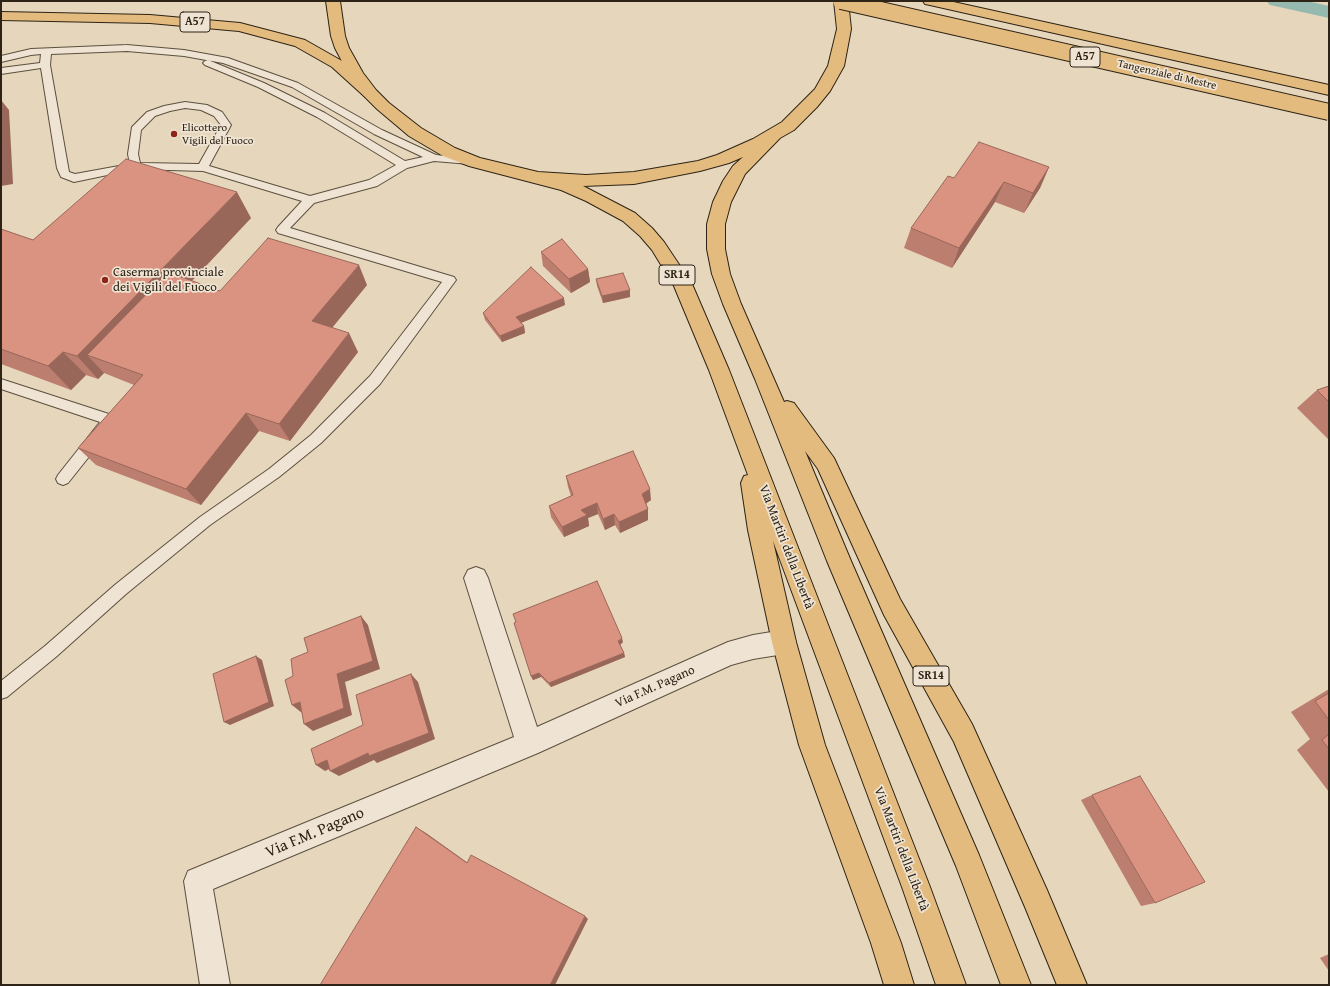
<!DOCTYPE html>
<html>
<head>
<meta charset="utf-8">
<style>
  body { margin:0 }
  #map { position:relative; width:1330px; height:986px; overflow:hidden; background:#e6d6bb; font-family:"Gentium Book Plus",serif }
  canvas { display:block }
  .frame { position:absolute; inset:0; border:2px solid #2d2316; pointer-events:none }
</style>
</head>
<body>
<div id="map">
<canvas width="1330" height="986"></canvas>
<div class="frame"></div>
</div>
<script>
const ctx = document.querySelector('canvas').getContext('2d');
ctx.lineJoin = 'round';
const shape = rows => new Path2D(rows.map(r => 'M' + r).join(''));
function paint(path, color) { ctx.fillStyle = color; ctx.fill(path, 'evenodd'); }
function strokePath(path, color, width, dash) { ctx.strokeStyle = color; ctx.lineWidth = width; ctx.lineCap = dash ? 'butt' : 'round'; ctx.setLineDash(dash || []); ctx.stroke(path); }
function write(font, color, halo, rows, align = 'center') {
  ctx.font = font + ' "Gentium Book Plus",serif'; ctx.lineWidth = 3.5; ctx.setLineDash([]); ctx.textBaseline = 'middle'; ctx.strokeStyle = halo; ctx.fillStyle = color; for (const [text, x, y, turn = 0] of rows) {
    ctx.save(); ctx.translate(x, y); ctx.rotate((+turn || 0) * Math.PI / 180); ctx.textAlign = isNaN(turn) ? turn : align; if (halo) ctx.strokeText(text, 0, 0); ctx.fillText(text, 0, 0); ctx.restore();
  }
}
paint(shape([
  [1266,1,1307,1,1329,6,1329,18,1270,5,1266,1]
]), '#96b9af');
const lane = shape([
  [127,45,184,50,228,58,298,83,382,130,436,155,474,159,475,161,470,164,434,161,407,168,377,186,314,203,290,228,454,277,456,280,380,384,321,443,279,477,210,525,126,594,57,656,7,697,1,699,1,681,45,646,116,584,200,517,269,469,311,435,370,376,442,282,278,233,276,230,278,227,302,201,203,171,136,169,74,182,61,177,57,168,41,68,1,74,1,68,40,63,41,54,31,55,1,62,1,56,31,49,127,45],
  [127,51,184,56,223,63,292,87,374,134,423,157,405,161,325,113,264,83,208,60,205,61,203,63,205,65,258,87,317,117,396,165,369,180,310,196,209,166,231,125,222,112,207,105,185,102,164,106,147,112,132,127,128,154,130,164,75,174,69,172,50,65,51,54,127,51],
  [185,108,201,110,214,116,221,125,199,164,140,163,138,154,141,130,155,116,170,111,185,108],
  [1,379,115,416,117,420,115,424,68,483,63,485,58,483,56,479,58,475,100,422,1,389,1,379]
]);
const street = shape([
  [476,567,484,570,488,578,537,727,728,642,753,635,784,630,793,634,796,642,793,650,784,654,753,659,731,665,538,753,213,889,230,985,200,985,184,881,188,871,514,737,464,578,468,570,476,567]
]);
const primary = shape([
  [326,1,340,1,345,36,349,48,363,73,376,90,389,103,421,128,455,148,480,158,538,172,586,175,634,172,698,161,717,155,753,139,782,122,815,89,828,66,837,29,834,1,848,1,851,29,844,66,830,91,817,107,794,130,780,138,745,174,731,202,725,224,725,249,730,274,741,304,784,402,787,401,794,403,834,458,900,599,972,724,1047,890,1087,985,1057,985,1025,907,954,742,884,615,818,469,805,451,851,561,979,855,1031,985,1001,985,956,866,827,561,755,379,723,304,712,274,707,249,707,224,713,202,723,181,733,166,743,157,729,163,700,171,634,184,583,186,635,213,652,228,664,242,692,284,729,370,930,887,966,985,936,985,902,887,773,541,796,642,825,745,901,943,914,985,884,985,871,943,799,745,772,642,748,530,741,483,744,476,748,475,709,370,674,286,652,250,640,236,623,221,586,201,561,190,469,166,443,156,409,136,377,109,364,96,348,73,335,48,331,36,326,1]
]);
const highway = shape([
  [923,1,949,1,1329,85,1329,95,930,5,925,4,923,1],
  [1,12,150,15,240,23,305,40,342,61,378,93,376,96,370,98,364,96,332,67,295,46,239,31,150,23,1,20,1,12]
]);
strokePath(lane, '#5b503f', 2);
strokePath(street, '#5b503f', 2);
strokePath(primary, '#2d2316', 2);
strokePath(highway, '#2d2316', 2);
paint(lane, '#efe4d3');
paint(street, '#efe4d3');
paint(primary, '#e3bb7e');
paint(highway, '#e3bb7e');
const highwayBridge = shape([
  [841,1,1329,112]
]);
strokePath(highwayBridge, '#2d2316', 18, []);
strokePath(highwayBridge, '#e3bb7e', 16);
paint(shape([
  [1049,167,1040,188,1024,213,995,202,952,268,904,248,911,228,954,178],
  [251,218,192,281,220,291,367,285,332,328,358,352,290,441,259,431,201,505,96,465,78,448,134,385,104,373,98,379,86,375,71,390,1,364,1,229,33,240],
  [541,252,588,269,590,282,571,293,543,266],
  [596,279,630,290,630,297,603,303,597,286],
  [565,305,521,323,524,326,525,333,502,342,485,320,483,313],
  [1329,386,1329,440,1297,408,1317,390],
  [566,476,651,500,646,504,648,509,648,520,620,533,615,525,605,530,598,514,588,518,589,526,564,537,551,517,549,506,571,496,568,487],
  [623,642,620,645,624,653,625,657,551,687,541,677,533,680,531,676],
  [1329,689,1329,792,1297,750,1310,739,1291,712],
  [1092,795,1155,903,1141,906,1081,800],
  [1329,954,1329,971,1320,958]
]), '#bc7e6f');
paint(shape([
  [1,100,9,110,13,184,1,186],
  [1049,167,1040,188,1024,213,1033,193],
  [1004,182,995,202,952,268,959,248],
  [237,192,251,218,113,364,87,355,104,373,98,379,77,356],
  [359,265,367,285,322,340,312,321],
  [588,269,590,282,571,293,569,279],
  [630,290,630,297,603,303,602,296],
  [564,298,565,305,518,324,516,317],
  [524,326,525,333,502,342,500,336],
  [349,333,358,352,290,441,279,424],
  [63,352,86,375,71,390,48,366],
  [246,413,259,431,201,505,186,489],
  [650,489,651,500,643,505,642,494],
  [597,503,598,514,588,518,589,526,564,537,562,527,581,510],
  [648,509,648,520,620,533,619,522],
  [614,514,615,525,605,530,603,519],
  [361,616,368,625,380,669,345,682,352,715,313,731,304,724,337,674],
  [622,638,623,642,619,646,618,641],
  [624,653,625,657,551,687,549,683],
  [256,656,262,660,274,706,230,725,224,722],
  [539,673,541,677,533,680,531,676],
  [411,674,418,682,435,739,377,763,374,760,339,776,330,771,368,753],
  [300,702,302,713,292,705],
  [327,760,336,766,325,771,316,765],
  [416,827,426,833,475,868,467,863],
  [585,916,588,919,555,985,550,985]
]), '#99675a');
const building = shape([
  [979,142,1049,167,1033,193,1004,182,959,248,911,228,948,176,954,178,979,142],
  [126,159,237,192,77,356,63,352,48,366,1,349,1,229,33,240,126,159],
  [268,238,359,265,312,321,349,333,279,424,246,413,186,489,78,448,143,375,87,355,168,272,220,291,268,238],
  [562,239,588,269,569,279,541,252,562,239],
  [531,267,564,298,516,317,524,326,500,336,483,313,531,267],
  [623,273,630,290,602,296,596,279,623,273],
  [1329,386,1329,402,1317,390,1329,386],
  [633,451,650,489,642,494,648,509,619,522,614,514,603,519,597,503,581,510,587,515,562,527,549,506,573,495,566,476,633,451],
  [597,581,622,638,618,641,624,653,549,683,539,673,531,676,514,623,516,622,513,614,597,581],
  [361,616,373,661,337,674,344,708,304,724,300,702,292,705,285,680,293,676,291,659,308,652,304,638,361,616],
  [256,656,269,702,224,722,213,674,256,656],
  [411,674,429,733,369,756,368,753,330,771,327,760,316,765,311,749,363,725,356,695,411,674],
  [1329,693,1329,720,1315,701,1329,693],
  [1329,734,1329,749,1322,740,1329,734],
  [1140,776,1205,882,1155,903,1092,795,1140,776],
  [416,827,467,863,471,855,585,916,550,985,320,985,416,827]
]);
paint(building, '#db9381');
strokePath(building, '#99675a', 1);
for (const [x, y, r, color] of [
  [174,134,4,"#8f2418"],
  [105,280,4,"#8f2418"]
]) { const dot = new Path2D(); dot.arc(x, y, r, 0, 2 * Math.PI); ctx.fillStyle = color; ctx.fill(dot); strokePath(dot, '#efe4d3', 1.5); }
write('11px', '#2d2316', '#efe4d3', [
  ["Tangenziale di Mestre",1167,75,13]
]);
write('11px', '#2d2316', '#efe4d3', [
  ["Elicottero",182,128],
  ["Vigili del Fuoco",182,141]
], 'left');
for (const [x, y, w] of [
  [195,22,30],
  [1085,57,30],
  [677,275,36],
  [931,676,36]
]) { const box = new Path2D(); box.roundRect(x - w / 2, y - 10, w, 20, 3); ctx.fillStyle = '#efe4d3'; ctx.fill(box); strokePath(box, '#2d2316', 1); }
write('bold 12px', '#2d2316', null, [
  ["A57",195,22],
  ["A57",1085,57],
  ["SR14",677,275],
  ["SR14",931,676]
]);
write('13px', '#2d2316', '#efe4d3', [
  ["Caserma provinciale",113,273],
  ["dei Vigili del Fuoco",113,288]
], 'left');
write('13px', '#2d2316', '#efe4d3', [
  ["Via Martiri della Libertà",786,547,69],
  ["Via F.M. Pagano",655,687,-24],
  ["Via Martiri della Libertà",901,849,69]
]);
write('16px', '#2d2316', '#efe4d3', [
  ["Via F.M. Pagano",315,833,-23]
]);
</script>
</body>
</html>
